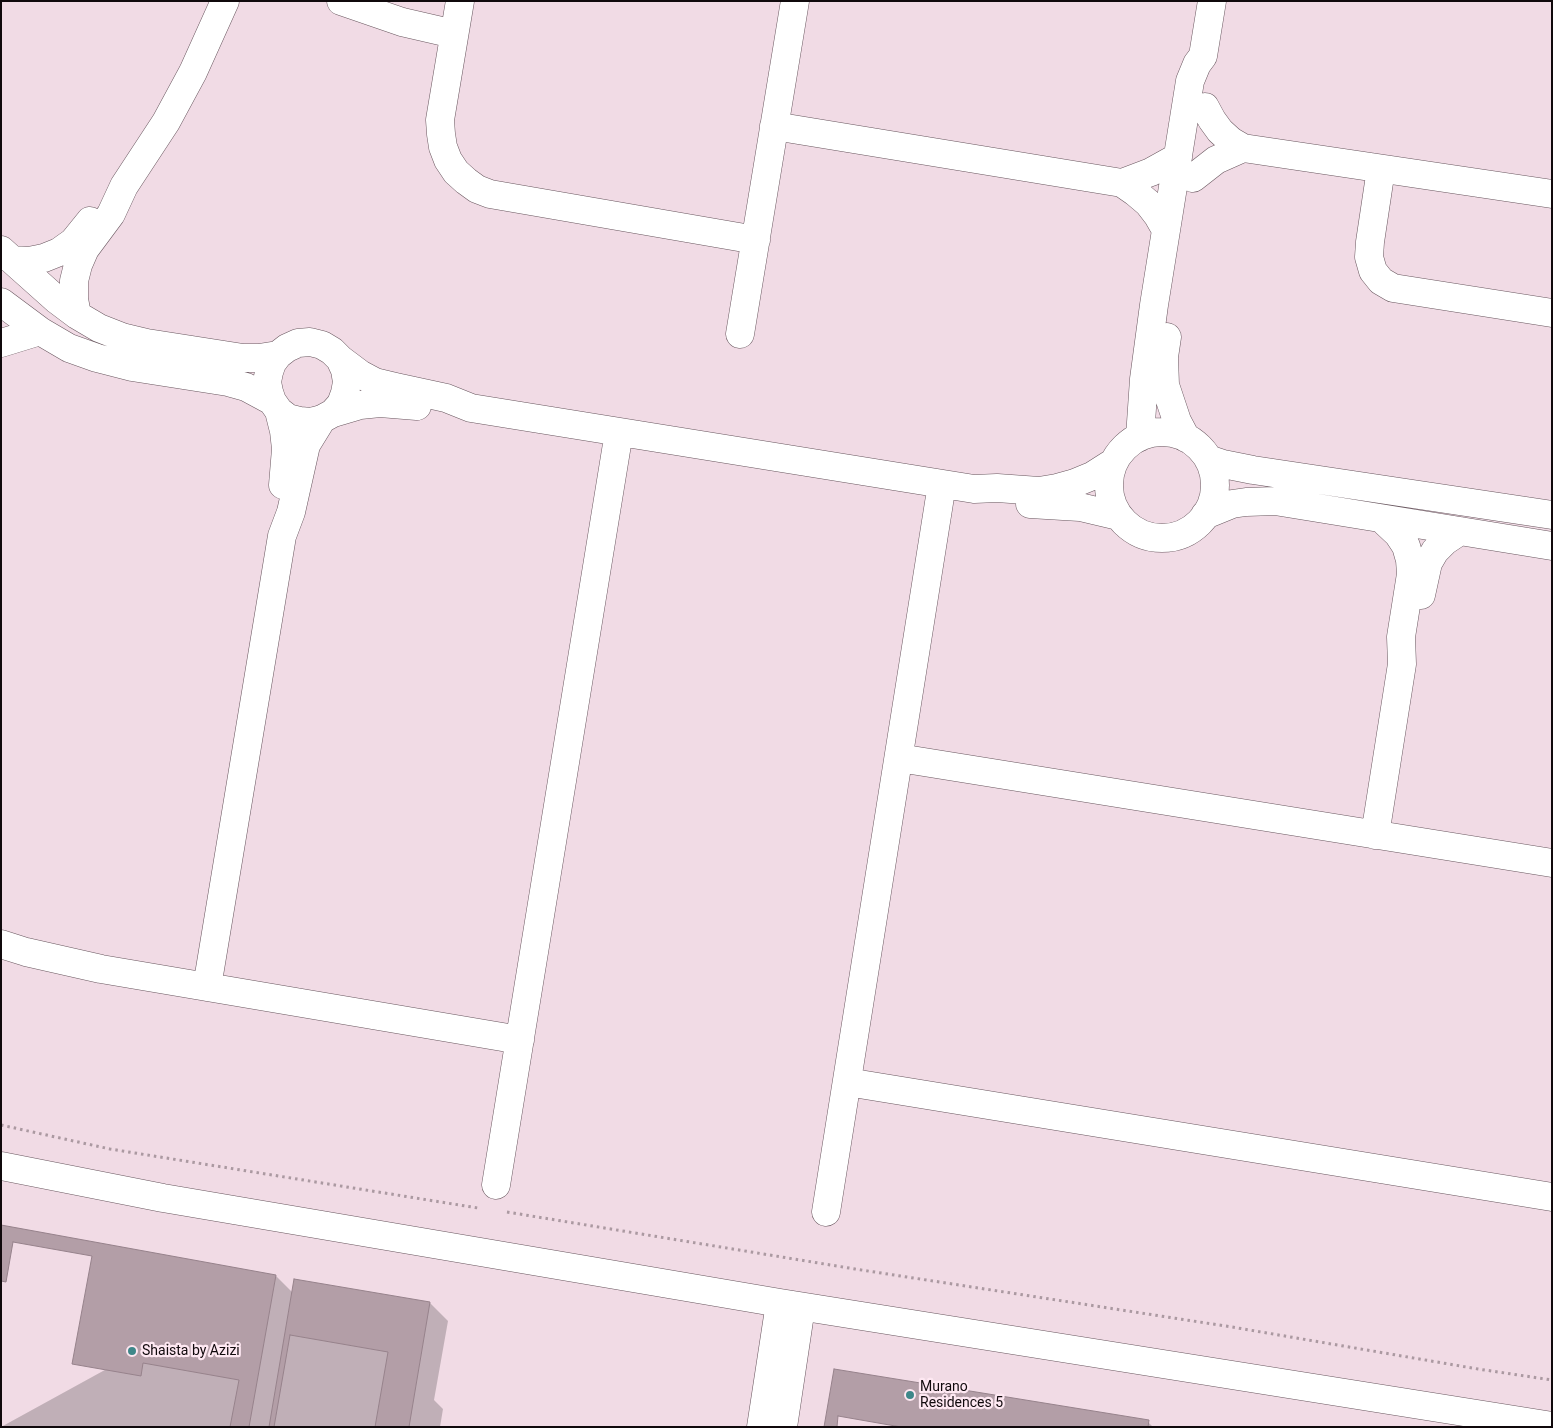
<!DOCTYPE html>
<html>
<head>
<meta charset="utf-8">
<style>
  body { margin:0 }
  #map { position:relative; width:1553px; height:1428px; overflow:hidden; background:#f1dbe5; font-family:Roboto,sans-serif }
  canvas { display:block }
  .frame { position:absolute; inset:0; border:2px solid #10090c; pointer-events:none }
</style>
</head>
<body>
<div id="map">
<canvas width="1553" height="1428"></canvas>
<div class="frame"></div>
</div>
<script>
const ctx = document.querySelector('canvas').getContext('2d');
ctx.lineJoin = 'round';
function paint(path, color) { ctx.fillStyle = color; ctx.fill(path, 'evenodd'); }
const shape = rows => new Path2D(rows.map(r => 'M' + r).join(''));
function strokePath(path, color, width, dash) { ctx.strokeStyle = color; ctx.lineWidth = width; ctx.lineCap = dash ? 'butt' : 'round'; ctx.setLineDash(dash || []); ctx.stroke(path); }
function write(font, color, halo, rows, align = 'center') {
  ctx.font = font + ' Roboto,sans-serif'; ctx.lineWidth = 4.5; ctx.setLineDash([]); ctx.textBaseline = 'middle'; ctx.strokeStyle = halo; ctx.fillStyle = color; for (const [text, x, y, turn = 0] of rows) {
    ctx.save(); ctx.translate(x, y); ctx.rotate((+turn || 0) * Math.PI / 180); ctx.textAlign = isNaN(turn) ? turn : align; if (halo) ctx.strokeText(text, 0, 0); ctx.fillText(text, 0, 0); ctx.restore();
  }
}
paint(shape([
  [276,1276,293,1293,430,1303,448,1321,434,1400,443,1409,440,1427,1,1427],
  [1148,1422,1153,1427,825,1427]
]), '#0003');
const building = shape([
  [1,1225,276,1275,249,1427,1,1427,1,1225],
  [13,1242,92,1256,72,1364,141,1376,143,1363,239,1380,230,1427,1,1427,1,1281,6,1282,13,1242],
  [294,1279,430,1302,409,1427,269,1427,294,1279],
  [290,1335,388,1352,375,1427,274,1427,290,1335],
  [834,1369,1149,1420,1148,1427,824,1427,834,1369],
  [838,1416,901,1427,837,1427,838,1416]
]);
paint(building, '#b39ea7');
strokePath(building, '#96828b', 1);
const minor = shape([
  [341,1,402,22,454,34],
  [460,1,440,120,441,134,443,147,448,160,456,172,466,181,477,189,490,194,756,240],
  [1205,107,1212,120,1220,131,1231,141,1243,148,1552,194],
  [774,126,1122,183,1135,192,1148,203,1158,216,1166,230],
  [1381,169,1370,242,1369,257,1373,271,1381,281,1393,288,1552,313],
  [1193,178,1216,160,1243,148],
  [1122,183,1151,172,1178,157],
  [1,250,57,300,77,315,99,328,122,337,147,343,243,358,259,358,278,355],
  [13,260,29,261,44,258,59,252,73,242,90,221],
  [1,302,40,331,69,348,97,358,132,367,228,382,246,387,272,401],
  [77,315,74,299,74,281,78,265,85,249,111,214,124,186,166,122,193,72,225,1],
  [740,334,795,1],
  [1167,337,1164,357,1165,385,1177,421,1186,438],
  [1,343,40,331],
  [340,359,360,374,375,382,396,387,446,398,471,408,974,489,997,488,1039,491,1057,488,1075,483,1092,476,1114,462],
  [279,411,284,431,286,449,283,485],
  [333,413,341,404,345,393,347,382,345,370,340,359,332,351,322,345,310,342,298,343,287,348,278,355,272,363,269,372,267,382,269,392,272,401,279,411,288,418,300,421,311,422,322,419,333,413,360,405,380,403,417,406],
  '1109 485a53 53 0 1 1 106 0a53 53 0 1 1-106 0Z',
  [1140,437,1144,379,1154,305,1190,81,1197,64,1203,56,1212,1],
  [1208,459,1223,464,1253,470,1552,515],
  [1030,504,1080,507,1118,516],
  [1205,515,1232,504,1246,502,1275,501,1552,546],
  [1421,595,1428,563,1435,551,1445,541,1460,531],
  [899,758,1552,863],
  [1375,835,1402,664,1401,637,1411,574,1410,560,1406,546,1398,534,1382,519],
  [1,944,26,952,101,969,520,1040],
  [207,987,282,536,291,512,306,445,322,419],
  [847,1082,1552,1197],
  [1,1166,163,1198,780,1303,1552,1426],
  [496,1185,619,432],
  [826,1212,942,484],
  [761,1427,780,1303],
  [783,1427,801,1307]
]);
strokePath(minor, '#69575f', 29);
strokePath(shape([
  [1,1125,110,1149,478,1208],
  [507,1212,855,1269,1232,1327,1478,1369,1552,1380]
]), '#ab99a1', 3, [2.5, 4]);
strokePath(minor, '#fff', 28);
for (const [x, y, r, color] of [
  [132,1351,5,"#3e8789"],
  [910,1395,5,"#3e8789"]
]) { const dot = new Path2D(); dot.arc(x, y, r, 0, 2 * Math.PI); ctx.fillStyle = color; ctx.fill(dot); strokePath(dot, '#fee8f2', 2); }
write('14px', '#10090c', '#fee8f2', [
  ["Shaista by Azizi",142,1351],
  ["Murano",920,1387],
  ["Residences 5",920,1403]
], 'left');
</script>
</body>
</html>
